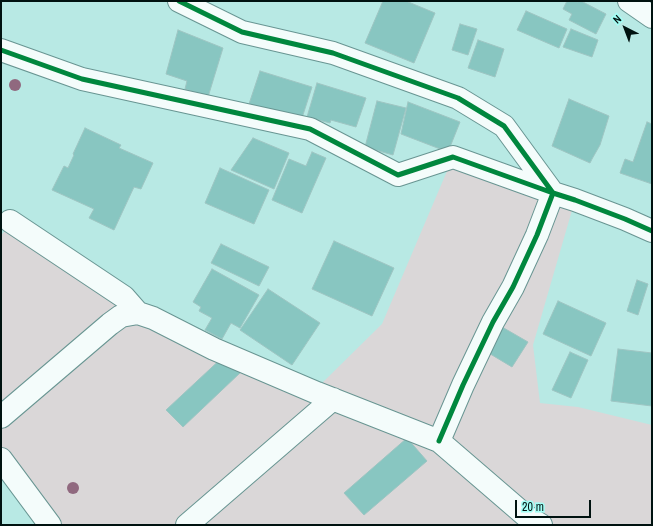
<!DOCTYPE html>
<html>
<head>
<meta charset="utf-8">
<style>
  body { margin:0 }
  #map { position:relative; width:653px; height:526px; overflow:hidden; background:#b8e9e4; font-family:"Archivo Narrow",sans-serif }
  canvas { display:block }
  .frame { position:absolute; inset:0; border:2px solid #001210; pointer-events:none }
  .north { position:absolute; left:605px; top:8px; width:40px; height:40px; -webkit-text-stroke:3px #a3fef5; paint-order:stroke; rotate:318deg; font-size:11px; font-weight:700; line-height:16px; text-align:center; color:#001210 }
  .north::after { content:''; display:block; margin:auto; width:14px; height:18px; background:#001210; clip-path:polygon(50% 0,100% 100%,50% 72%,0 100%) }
  .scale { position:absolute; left:515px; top:500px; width:76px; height:18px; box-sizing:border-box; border:2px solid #001210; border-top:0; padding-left:5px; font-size:12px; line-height:14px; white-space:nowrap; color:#001210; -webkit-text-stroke:3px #a3fef5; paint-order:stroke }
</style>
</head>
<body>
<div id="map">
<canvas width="653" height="526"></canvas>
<div class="frame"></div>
<div class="north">N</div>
<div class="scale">20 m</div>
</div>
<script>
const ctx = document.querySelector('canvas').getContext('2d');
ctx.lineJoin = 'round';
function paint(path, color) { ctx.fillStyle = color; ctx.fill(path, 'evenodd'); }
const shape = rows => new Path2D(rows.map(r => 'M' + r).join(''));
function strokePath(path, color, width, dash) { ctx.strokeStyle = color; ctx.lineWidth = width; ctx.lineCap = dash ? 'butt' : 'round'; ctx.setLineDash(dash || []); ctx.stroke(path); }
paint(shape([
  [453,157,575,200,533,345,540,403,578,407,652,425,652,525,50,525,1,461,1,235,15,221,125,295,318,387,382,324]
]), '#dad7d8');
const building = shape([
  [383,1,406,1,435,13,414,63,365,43,383,1],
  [567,1,575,1,578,2,578,1,581,1,606,14,596,34,569,20,572,14,563,9,567,1],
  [526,11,567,29,559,48,517,30,526,11],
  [460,24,477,29,468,55,452,50,460,24],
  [571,29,598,40,592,57,563,47,571,29],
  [178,30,223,48,208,97,185,89,187,81,166,74,178,30],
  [478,40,504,49,495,77,468,68,478,40],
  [260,71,312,87,301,121,249,104,260,71],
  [317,83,366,98,356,127,331,120,330,123,307,117,317,83],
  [569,99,609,116,600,145,592,159,590,163,552,146,569,99],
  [377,101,406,108,393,155,365,147,377,101],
  [408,102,460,122,448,152,401,134,408,102],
  [647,122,652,124,652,184,620,173,625,159,633,162,647,122],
  [85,128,121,145,119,148,153,163,141,189,134,187,114,230,89,218,94,209,52,190,64,166,68,168,74,155,73,154,85,128],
  [253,138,289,153,274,189,231,170,253,138],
  [312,152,326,158,302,213,272,200,289,159,306,166,312,152],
  [220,168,269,190,254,224,205,203,220,168],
  [334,241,394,268,372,316,312,289,334,241],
  [221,244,269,267,259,286,211,263,221,244],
  [212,269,259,295,240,328,231,323,222,339,205,330,212,318,199,311,201,307,193,302,212,269],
  [637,280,648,284,638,315,627,311,637,280],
  [268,289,320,323,292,365,240,330,268,289],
  [558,301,606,323,591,356,543,334,558,301],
  [502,327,528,342,512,367,487,352,502,327],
  [618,349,652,353,652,406,611,401,618,349],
  [570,352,588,360,571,398,552,390,570,352],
  [225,355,241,372,183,427,166,410,225,355],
  [407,438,427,461,364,515,344,493,407,438]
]);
paint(building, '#88c6c1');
strokePath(building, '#9ec5c2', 1);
const minor = shape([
  [179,1,242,32,333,53,458,98,504,126,553,193,537,235,513,287,493,322,463,385,439,441],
  [629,1,652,17],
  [1,50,82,79,310,129,398,175,453,157,553,193,575,200,625,219,652,231],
  [10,221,124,297,138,313],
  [1,417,110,324,121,316,138,313,153,318,214,349,317,393,439,441,526,516,541,525],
  [1,459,50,525],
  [187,525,333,399]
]);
strokePath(minor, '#689592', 24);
strokePath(minor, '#f4fcfb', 22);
strokePath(shape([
  [179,1,242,32,333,53,458,98,504,126,553,193,537,235,513,287,493,322,463,385,439,441],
  [1,50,82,79,310,129,398,175,453,157,553,193,575,200,625,219,652,231]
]), '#00873e', 5);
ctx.fillStyle = '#90697f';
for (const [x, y] of [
  [15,85],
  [73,488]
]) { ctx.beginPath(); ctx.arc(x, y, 6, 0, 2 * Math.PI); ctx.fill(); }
</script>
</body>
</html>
